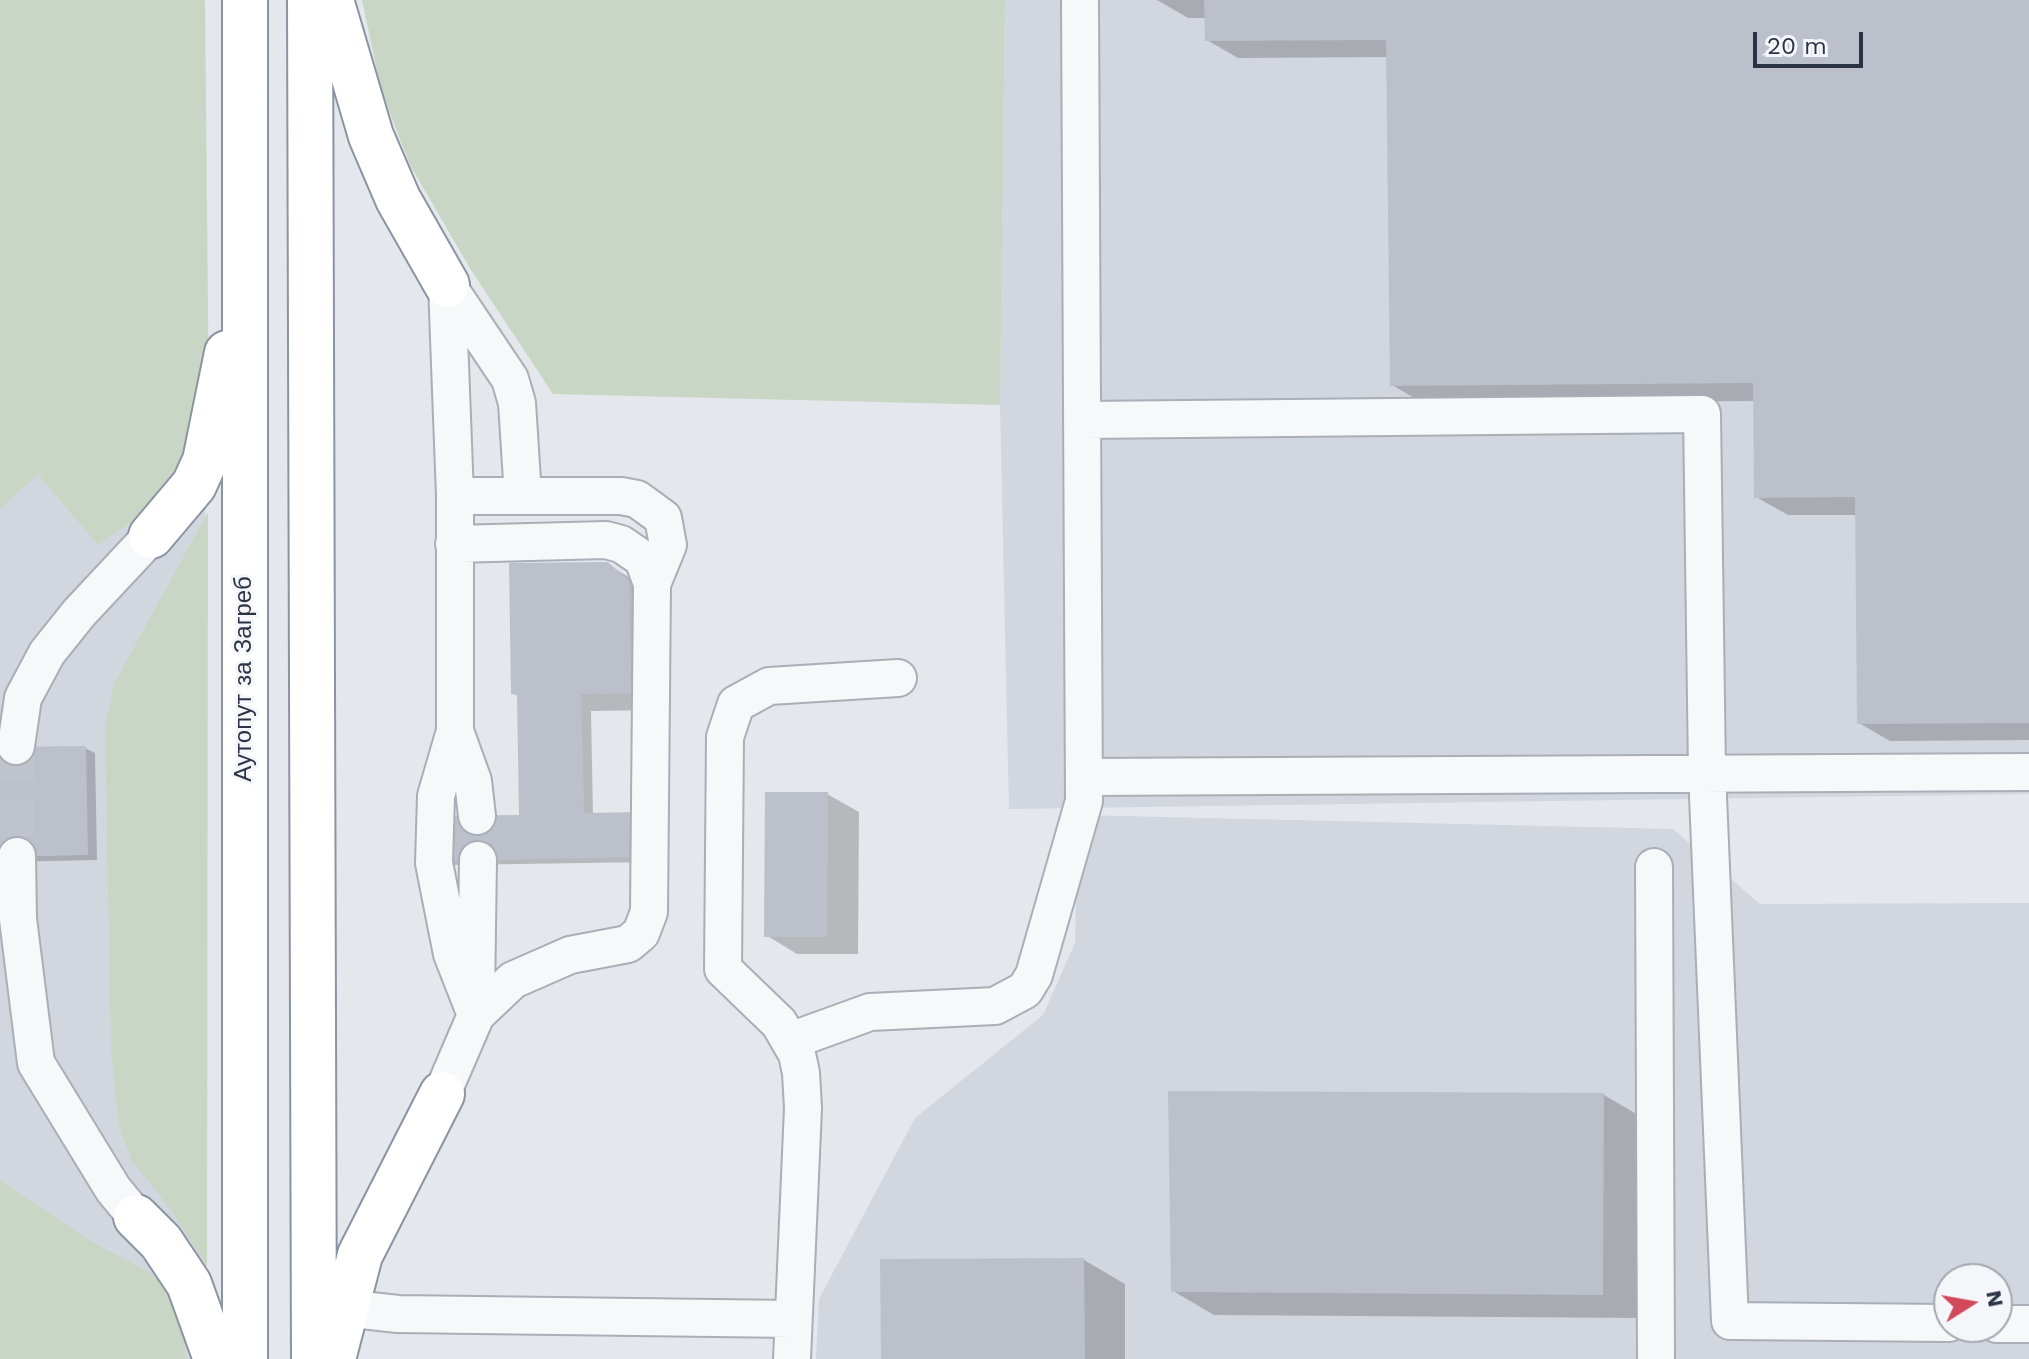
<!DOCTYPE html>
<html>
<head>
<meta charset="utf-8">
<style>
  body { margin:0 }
  #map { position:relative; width:2029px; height:1359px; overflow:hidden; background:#e4e7ec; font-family:"Work Sans",sans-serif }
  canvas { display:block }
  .north { position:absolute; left:1933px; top:1263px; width:80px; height:80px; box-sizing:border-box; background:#f4f6f9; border:2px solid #a4a8b1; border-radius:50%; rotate:79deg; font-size:22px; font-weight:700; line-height:32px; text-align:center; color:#2b3445 }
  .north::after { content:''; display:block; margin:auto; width:28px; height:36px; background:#d1495b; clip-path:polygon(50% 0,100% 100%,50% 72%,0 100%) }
  .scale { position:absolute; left:1753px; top:32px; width:110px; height:36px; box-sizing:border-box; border:4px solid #2b3445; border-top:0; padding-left:10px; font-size:24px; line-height:28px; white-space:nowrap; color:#2b3445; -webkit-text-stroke:6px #f4f6f9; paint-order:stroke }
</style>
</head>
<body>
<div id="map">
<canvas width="2029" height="1359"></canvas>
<div class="north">N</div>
<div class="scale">20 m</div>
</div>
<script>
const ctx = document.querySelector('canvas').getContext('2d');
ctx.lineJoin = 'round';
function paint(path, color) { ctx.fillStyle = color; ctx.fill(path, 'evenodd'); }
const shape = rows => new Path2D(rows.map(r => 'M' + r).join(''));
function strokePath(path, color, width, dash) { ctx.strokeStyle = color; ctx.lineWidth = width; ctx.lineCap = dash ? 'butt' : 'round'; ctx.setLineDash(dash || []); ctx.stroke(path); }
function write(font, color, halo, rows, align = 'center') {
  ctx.font = font + ' "Work Sans",sans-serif'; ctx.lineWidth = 6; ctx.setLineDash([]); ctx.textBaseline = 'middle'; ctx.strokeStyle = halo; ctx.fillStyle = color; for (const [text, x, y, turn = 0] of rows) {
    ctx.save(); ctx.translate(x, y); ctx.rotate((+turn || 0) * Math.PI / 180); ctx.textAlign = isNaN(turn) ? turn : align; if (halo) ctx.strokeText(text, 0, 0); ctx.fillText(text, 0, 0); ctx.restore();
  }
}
paint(shape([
  [0,0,205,0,206,1359,0,1359],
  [1005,0,2029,0,2029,794,1009,809,1000,405],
  [1078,815,1673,829,1760,904,2029,903,2029,1359,816,1359,819,1299,915,1118,1043,1015,1075,943],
  [1949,1279,1997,1279,1997,1327,1949,1327]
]), '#d2d6de');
paint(shape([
  [0,0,205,0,209,411,196,455,149,510,98,545,38,474,0,509],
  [362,0,1005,0,1000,405,553,394,471,270,410,165,381,90],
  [208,512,207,1267,169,1207,132,1161,119,1127,111,1050,105,728,114,684],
  [0,1180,87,1239,156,1276,183,1311,186,1359,0,1359]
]), '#c9d6c5');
paint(shape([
  [1157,0,2029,0,2029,740,1890,741,1859,723,1857,515,1788,515,1756,497,1755,401,1423,403,1392,385,1388,57,1238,58,1207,40,1207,18,1188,18],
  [607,564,639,583,662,710,591,711,593,815,651,862,453,865,443,860,521,817,519,696,513,693],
  [85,748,95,753,97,860,0,862],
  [827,794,859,812,858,954,797,954,766,935],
  [1604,1095,1645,1119,1644,1318,1214,1315,1173,1291],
  [1084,1260,1125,1284,1125,1359,883,1359]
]), '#0003');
paint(shape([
  [1204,0,2029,0,2029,723,1857,724,1855,497,1754,498,1753,383,1390,386,1386,40,1205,41],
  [608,562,629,581,631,693,581,694,584,813,641,812,642,857,441,861,440,816,519,815,517,695,511,694,509,563],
  [86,746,88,855,0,857,0,747],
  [765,792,828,792,827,937,764,937],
  [1168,1091,1604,1093,1603,1295,1171,1292],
  [1084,1258,1085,1359,881,1359,880,1259]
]), '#bbc0ca');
strokePath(shape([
  [16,746,17,856]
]), '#bfc3cb', 36, [36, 18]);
const minor = shape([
  [447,285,455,496,455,731,436,796,434,863,452,954,476,1015],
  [447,285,510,379,517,403,523,496],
  [1082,420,1702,414,1707,772,1730,1321,1949,1323],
  [454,544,606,540,621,544,643,559,652,584],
  [455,731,473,781,477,816],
  [16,746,23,698,47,653,79,613,151,536],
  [1084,777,2029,772],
  [17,856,18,919,36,1063,113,1189,136,1217],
  [1654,867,1656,1359],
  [476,998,478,860],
  [790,1041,870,1012,995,1006,1025,990,1034,975,1084,801,1080,0],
  [442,1094,476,1015,513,980,570,955,628,944,641,933,649,912,652,584,668,545,663,518,637,499,621,496,455,496],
  [344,1308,398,1314,793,1319],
  [1997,1324,2029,1324],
  [792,1359,803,1108,801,1073,797,1054,779,1023,723,969,725,737,736,704,769,686,898,678]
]);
const highway = shape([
  [245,0,245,1359],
  [310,0,314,1359],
  [331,0,371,136,398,199,447,285],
  [151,536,194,485,205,461,227,353],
  [136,1217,161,1242,189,1284,216,1359],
  [333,1359,360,1255,442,1094]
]);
strokePath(minor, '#a9aeb7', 40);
strokePath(highway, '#8b94a3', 48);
strokePath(minor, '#f7f8fa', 36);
strokePath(highway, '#fff', 44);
write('24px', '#2b3445', '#f4f6f9', [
  ["Аутопут за Загреб",244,679,-90]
]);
</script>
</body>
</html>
